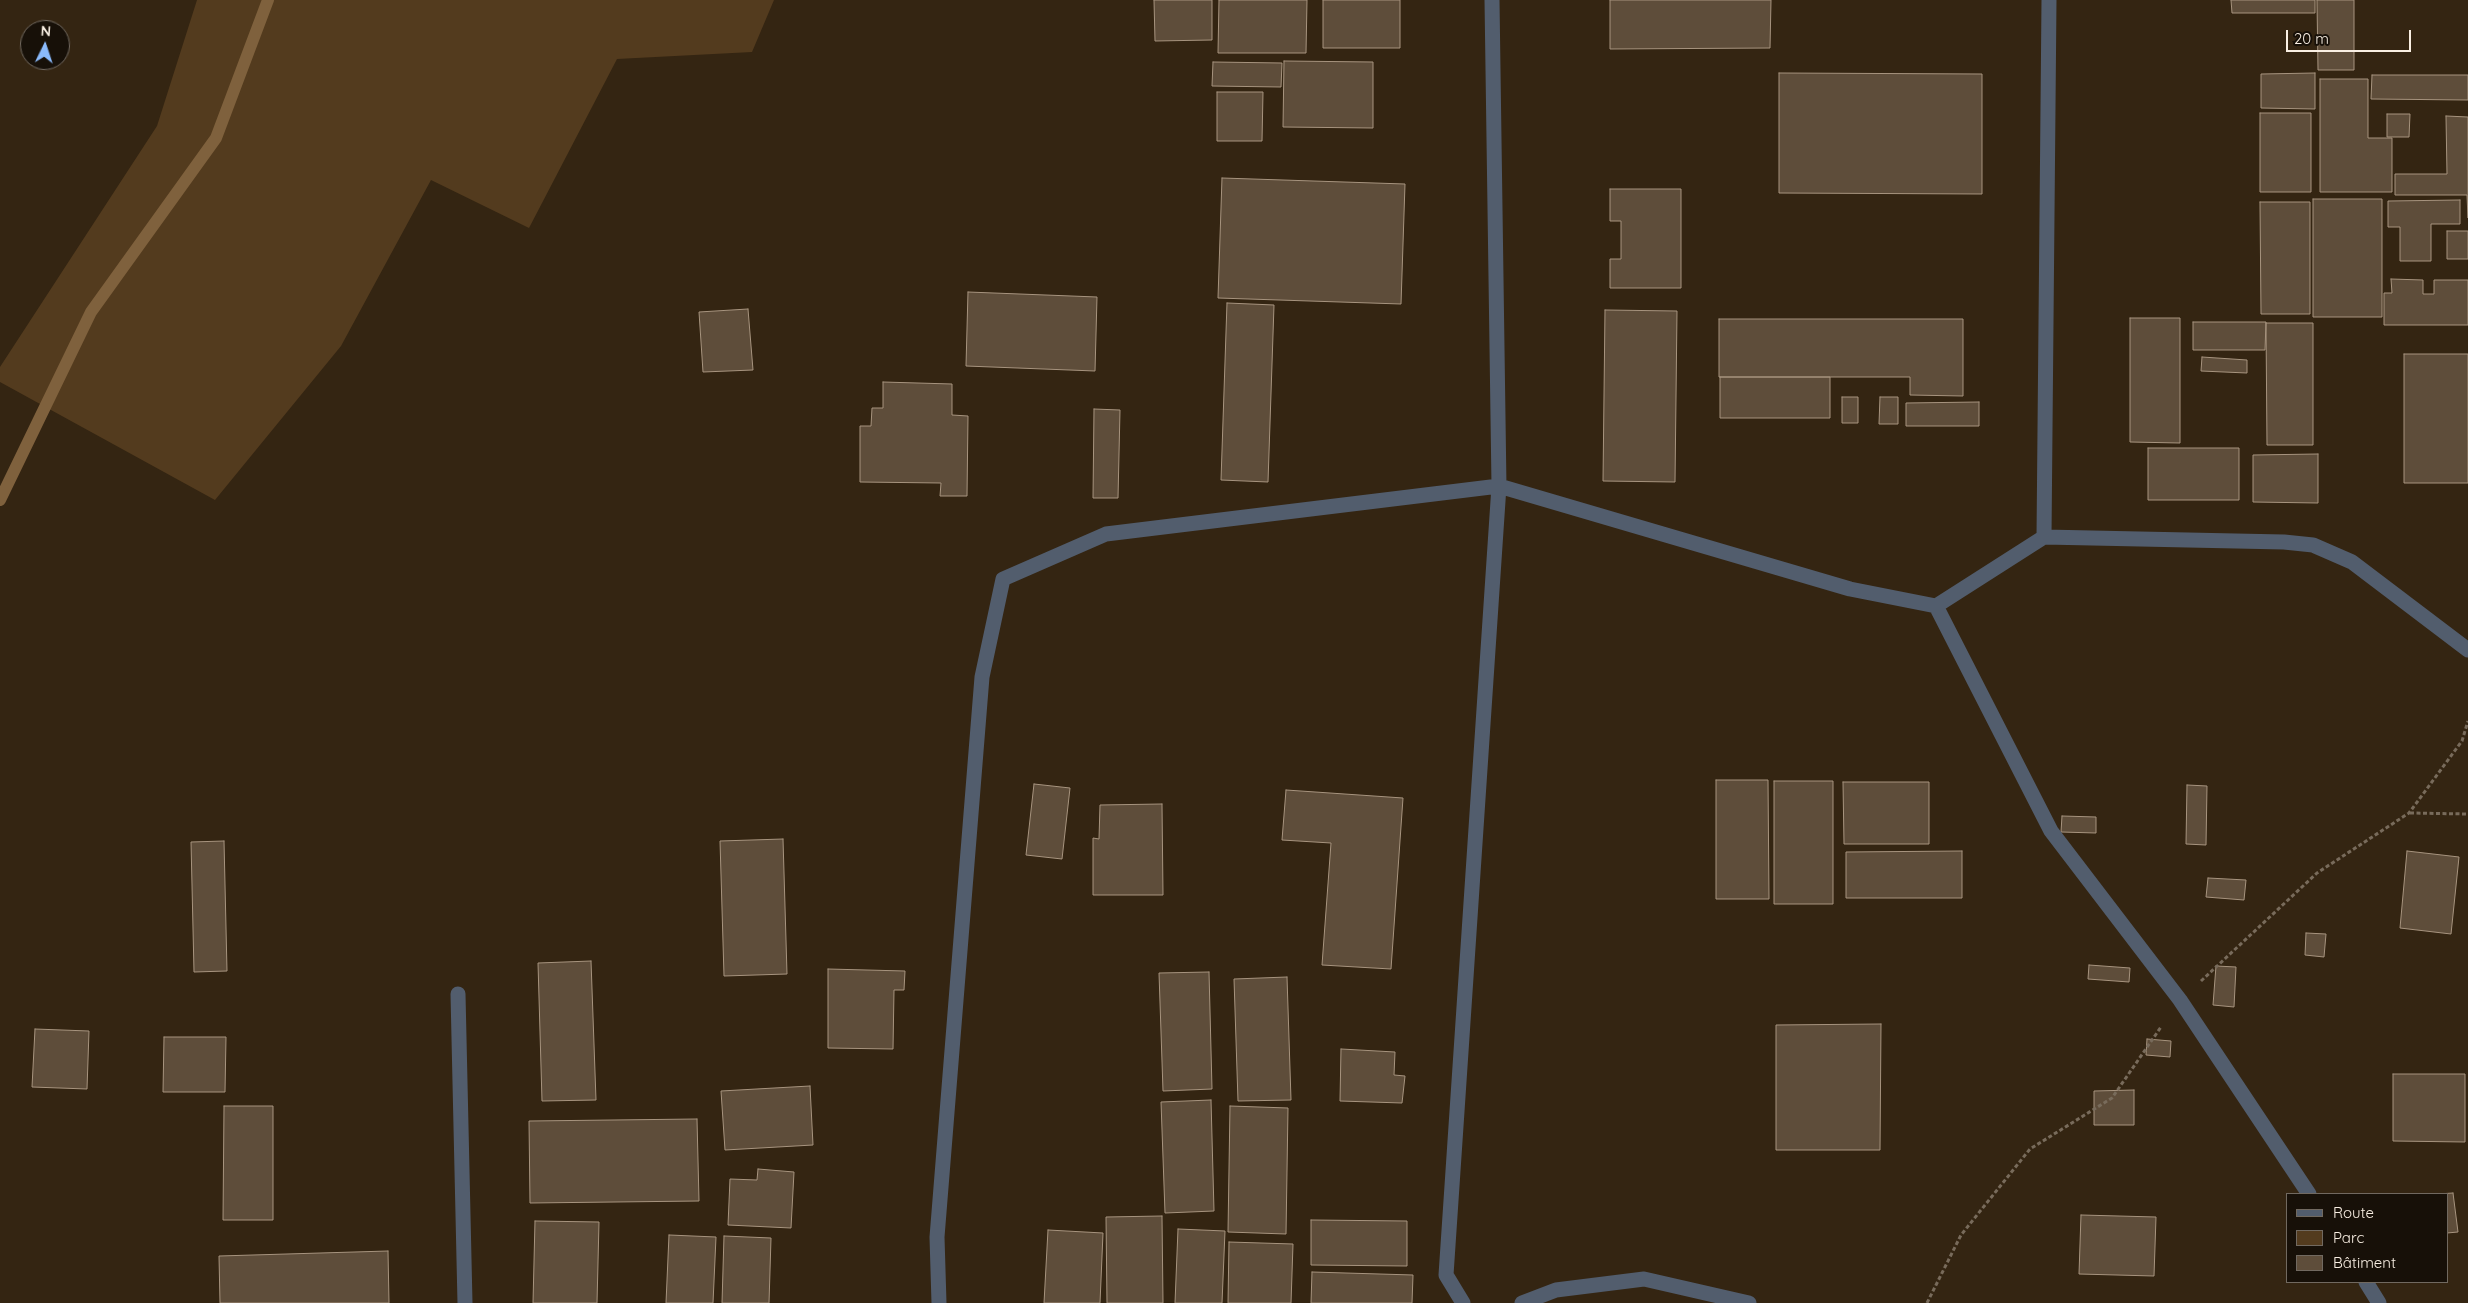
<!DOCTYPE html>
<html>
<head>
<meta charset="utf-8">
<style>
  body { margin:0 }
  #map { position:relative; width:2468px; height:1303px; overflow:hidden; background:#342512; font-family:Quicksand,sans-serif }
  canvas { display:block }
  .legend { position:absolute; left:2286px; top:1193px; width:162px; height:90px; box-sizing:border-box; background:#171008; border:1px solid #716960; margin:0; padding:6px 9px; list-style:none; font-size:15px; color:#f9efe3 }
  .legend li { display:flex; align-items:center; gap:10px; height:25px }
  .legend b { width:25px; border:1px solid #716960 }
  .north { position:absolute; left:20px; top:20px; width:50px; height:50px; box-sizing:border-box; background:#171008; border:1px solid #716960; border-radius:50%; rotate:4deg; font-size:14px; font-weight:700; line-height:20px; text-align:center; color:#f9efe3 }
  .north::after { content:''; display:block; margin:auto; width:18px; height:22px; background:#8abafc; clip-path:polygon(50% 0,100% 100%,50% 72%,0 100%) }
  .scale { position:absolute; left:2286px; top:30px; width:125px; height:22px; box-sizing:border-box; border:2px solid #f9efe3; border-top:0; padding-left:6px; font-size:15px; line-height:18px; white-space:nowrap; color:#f9efe3; -webkit-text-stroke:4px #171008; paint-order:stroke }
</style>
</head>
<body>
<div id="map">
<canvas width="2468" height="1303"></canvas>
<ul class="legend">
<li><b style="height:6px;background:#525d6d"></b>Route</li>
<li><b style="height:14px;background:#533b1e"></b>Parc</li>
<li><b style="height:14px;background:#5e4d3a"></b>Bâtiment</li>
</ul>
<div class="north">N</div>
<div class="scale">20 m</div>
</div>
<script>
const ctx = document.querySelector('canvas').getContext('2d');
ctx.lineJoin = 'round';
function paint(path, color) { ctx.fillStyle = color; ctx.fill(path, 'evenodd'); }
const shape = rows => new Path2D(rows.map(r => 'M' + r).join(''));
function strokePath(path, color, width, dash) { ctx.strokeStyle = color; ctx.lineWidth = width; ctx.lineCap = dash ? 'butt' : 'round'; ctx.setLineDash(dash || []); ctx.stroke(path); }
paint(shape([
  [197,0,774,0,752,52,617,59,529,228,431,180,341,346,215,500,0,382,0,367,157,126]
]), '#533b1e');
strokePath(shape([
  [0,500,91,312,216,138,268,0]
]), '#7f613d', 12);
const building = shape([
  [1154,0,1212,0,1212,40,1155,41,1154,0],
  [1219,0,1307,0,1306,53,1218,53,1219,0],
  [1323,0,1400,0,1400,48,1323,48,1323,0],
  [1610,0,1771,0,1770,48,1610,49,1610,0],
  [2231,0,2315,0,2315,13,2232,13,2231,0],
  [2317,0,2354,0,2354,70,2318,70,2317,0],
  [1284,61,1373,62,1373,128,1283,127,1284,61],
  [1213,62,1282,63,1281,87,1212,86,1213,62],
  [1779,73,1982,74,1982,194,1779,193,1779,73],
  [2315,73,2315,109,2261,108,2261,74,2315,73],
  [2372,75,2468,75,2468,100,2371,99,2372,75],
  [2320,79,2368,79,2368,138,2392,138,2392,192,2320,192,2320,79],
  [1217,92,1263,92,1262,141,1217,141,1217,92],
  [2260,113,2311,113,2311,192,2260,192,2260,113],
  [2387,114,2410,114,2409,137,2387,137,2387,114],
  [2446,116,2468,117,2468,218,2467,195,2395,195,2395,174,2447,174,2446,116],
  [1222,178,1405,184,1401,304,1218,298,1222,178],
  [1610,189,1681,189,1681,288,1610,288,1610,259,1621,259,1621,221,1610,221,1610,189],
  [2313,199,2382,199,2382,317,2313,317,2313,199],
  [2460,200,2460,224,2431,224,2431,261,2400,261,2400,227,2388,227,2388,201,2460,200],
  [2260,202,2310,202,2310,314,2261,314,2260,202],
  [2447,231,2468,231,2468,259,2447,259,2447,231],
  [2391,279,2423,280,2423,294,2434,294,2434,280,2468,280,2468,325,2384,325,2384,293,2392,293,2391,279],
  [968,292,1097,297,1095,371,966,366,968,292],
  [1227,303,1274,305,1268,482,1221,480,1227,303],
  [748,309,753,370,703,372,699,312,748,309],
  [1605,310,1677,311,1675,482,1603,481,1605,310],
  [2130,318,2180,318,2180,443,2130,442,2130,318],
  [1719,319,1963,319,1963,396,1910,395,1910,377,1719,377,1719,319],
  [2193,322,2266,322,2265,350,2193,350,2193,322],
  [2266,323,2313,323,2313,445,2267,445,2266,323],
  [2404,354,2468,354,2468,483,2404,483,2404,354],
  [2202,357,2247,360,2247,373,2201,371,2202,357],
  [1720,377,1830,377,1830,418,1720,418,1720,377],
  [883,382,952,384,952,415,968,416,967,496,940,496,941,483,860,482,860,426,871,426,872,408,883,408,883,382],
  [1842,397,1858,397,1858,423,1842,423,1842,397],
  [1880,397,1898,397,1898,424,1879,424,1880,397],
  [1979,402,1979,426,1906,426,1906,403,1979,402],
  [1094,409,1120,410,1118,498,1093,498,1094,409],
  [2148,448,2239,448,2239,500,2148,500,2148,448],
  [2318,454,2318,503,2253,502,2253,455,2318,454],
  [1716,780,1768,780,1769,899,1716,899,1716,780],
  [1774,781,1833,781,1833,904,1774,904,1774,781],
  [1843,782,1929,782,1929,844,1844,844,1843,782],
  [1034,784,1070,788,1062,859,1026,855,1034,784],
  [2187,785,2207,786,2206,845,2186,844,2187,785],
  [1286,790,1403,798,1391,969,1322,965,1331,843,1282,840,1286,790],
  [1162,804,1163,895,1093,895,1093,838,1099,839,1100,805,1162,804],
  [2062,816,2096,817,2096,833,2061,832,2062,816],
  [783,839,787,974,724,976,720,841,783,839],
  [224,841,227,971,194,972,191,842,224,841],
  [1962,851,1962,898,1846,898,1846,852,1962,851],
  [2407,851,2459,857,2451,934,2400,928,2407,851],
  [2208,878,2246,880,2244,900,2206,897,2208,878],
  [2306,933,2326,934,2324,957,2305,955,2306,933],
  [591,961,596,1100,542,1101,538,963,591,961],
  [2089,965,2130,968,2129,982,2088,979,2089,965],
  [2216,966,2236,967,2234,1007,2213,1005,2216,966],
  [828,969,905,971,904,990,894,990,893,1049,828,1048,828,969],
  [1209,972,1212,1089,1163,1091,1159,973,1209,972],
  [1287,977,1291,1100,1238,1101,1234,979,1287,977],
  [1881,1024,1880,1150,1776,1150,1776,1025,1881,1024],
  [35,1029,89,1031,87,1089,32,1087,35,1029],
  [164,1037,226,1037,225,1092,163,1092,164,1037],
  [2147,1039,2171,1041,2170,1057,2146,1055,2147,1039],
  [1341,1049,1395,1052,1394,1075,1405,1076,1402,1103,1340,1101,1341,1049],
  [2393,1074,2465,1074,2465,1142,2393,1141,2393,1074],
  [810,1086,813,1145,725,1150,721,1091,810,1086],
  [2134,1090,2134,1125,2094,1125,2094,1091,2134,1090],
  [1211,1100,1214,1211,1165,1213,1161,1102,1211,1100],
  [224,1106,273,1106,273,1220,223,1220,224,1106],
  [1230,1106,1288,1108,1286,1234,1228,1232,1230,1106],
  [697,1119,699,1201,530,1203,529,1121,697,1119],
  [758,1169,794,1172,791,1228,728,1225,730,1179,757,1180,758,1169],
  [2453,1193,2458,1232,2447,1233,2447,1194,2438,1194,2453,1193],
  [2081,1215,2156,1217,2154,1276,2079,1274,2081,1215],
  [1162,1216,1163,1303,1107,1303,1106,1217,1162,1216],
  [1311,1220,1407,1221,1407,1266,1311,1265,1311,1220],
  [535,1221,599,1222,597,1303,533,1303,535,1221],
  [1178,1229,1225,1231,1222,1303,1175,1303,1178,1229],
  [1048,1230,1103,1233,1100,1303,1044,1303,1048,1230],
  [669,1235,716,1237,713,1303,666,1303,669,1235],
  [724,1236,771,1238,769,1303,722,1303,724,1236],
  [1229,1242,1293,1244,1291,1303,1228,1303,1229,1242],
  [388,1251,389,1303,220,1303,219,1256,388,1251],
  [1312,1272,1413,1275,1412,1303,1311,1303,1312,1272]
]);
paint(building, '#5e4d3a');
strokePath(building, '#a7947f', 1);
strokePath(shape([
  [2410,813,2468,814],
  [2201,981,2317,873,2409,813,2462,741,2468,721],
  [1927,1303,1961,1235,2030,1149,2112,1098,2161,1027]
]), '#786b5b', 3, [4, 2.5]);
strokePath(shape([
  [2044,537,2049,0],
  [1936,606,2051,831,2180,1000,2309,1194],
  [458,994,465,1303],
  [2366,1282,2379,1303],
  [939,1303,937,1237,982,677,1003,579,1106,534,1499,486,1850,589,1936,606,2044,537,2284,542,2313,545,2352,562,2468,650],
  [1463,1303,1446,1275,1499,486,1492,0],
  [1522,1303,1556,1290,1644,1279,1749,1303]
]), '#525d6d', 15);
</script>
</body>
</html>
